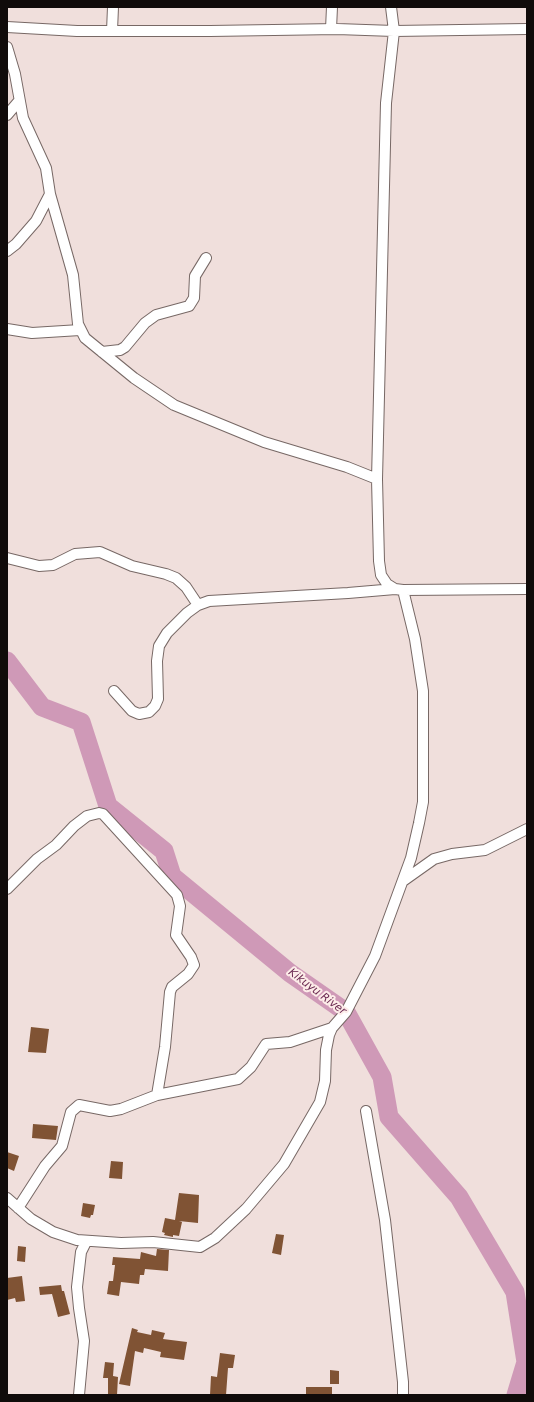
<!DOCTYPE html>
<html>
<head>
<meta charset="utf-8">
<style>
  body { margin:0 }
  #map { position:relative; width:534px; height:1402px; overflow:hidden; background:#f0dfdc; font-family:"DejaVu Sans",sans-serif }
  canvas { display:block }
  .frame { position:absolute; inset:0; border:8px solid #100b0a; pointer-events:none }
</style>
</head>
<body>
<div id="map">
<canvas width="534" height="1402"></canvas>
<div class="frame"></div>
</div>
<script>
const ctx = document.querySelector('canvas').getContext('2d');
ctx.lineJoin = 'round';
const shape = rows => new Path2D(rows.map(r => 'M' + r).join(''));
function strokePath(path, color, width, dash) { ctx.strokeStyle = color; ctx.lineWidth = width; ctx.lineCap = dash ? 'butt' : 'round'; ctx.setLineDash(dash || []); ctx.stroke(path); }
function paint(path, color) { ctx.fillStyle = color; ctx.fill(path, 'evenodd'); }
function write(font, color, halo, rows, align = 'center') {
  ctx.font = font + ' "DejaVu Sans",sans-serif'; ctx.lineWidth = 4; ctx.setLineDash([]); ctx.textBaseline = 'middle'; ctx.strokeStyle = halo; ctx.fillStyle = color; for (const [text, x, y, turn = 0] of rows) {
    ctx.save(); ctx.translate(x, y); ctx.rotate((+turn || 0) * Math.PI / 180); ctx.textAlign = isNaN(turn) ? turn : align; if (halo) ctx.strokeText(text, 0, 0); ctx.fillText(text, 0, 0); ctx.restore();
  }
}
strokePath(shape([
  [7,661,42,707,81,722,108,806,164,851,172,876,290,973,346,1012,382,1077,389,1117,459,1197,515,1292,526,1362,516,1395]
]), '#cf99b7', 19);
paint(shape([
  [31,1027,49,1029,46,1053,28,1052],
  [33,1124,58,1126,56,1140,32,1138],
  [7,1152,19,1156,14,1171,7,1168],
  [111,1161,123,1162,122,1179,109,1178],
  [179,1193,199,1195,198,1223,179,1221,182,1222,179,1236,173,1235,173,1237,164,1235,165,1233,162,1232,165,1218,175,1220],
  [83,1203,95,1205,93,1215,91,1215,90,1218,81,1216],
  [276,1234,284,1235,281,1255,272,1253],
  [18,1246,26,1247,25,1262,17,1261],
  [157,1249,169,1250,168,1271,145,1269,144,1275,140,1275,139,1284,121,1282,119,1296,107,1294,109,1281,113,1281,115,1265,112,1265,113,1257,140,1259,141,1252,156,1256],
  [22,1276,25,1301,16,1302,15,1298,7,1300,7,1278],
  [61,1285,62,1291,64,1291,70,1314,58,1317,52,1294,40,1295,39,1287],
  [132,1328,138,1330,137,1332,151,1335,152,1330,165,1333,163,1339,187,1342,184,1360,160,1357,161,1352,144,1348,143,1353,135,1351,130,1386,119,1384],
  [220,1353,235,1355,233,1368,228,1368,226,1395,210,1395,211,1376,217,1377],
  [105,1362,114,1363,113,1376,118,1377,117,1395,108,1395,108,1378,103,1378],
  [330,1370,339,1371,339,1384,330,1384],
  [306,1387,332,1387,332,1395,306,1395]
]), '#805334');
const minor = shape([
  [391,7,394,31,527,29],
  [7,27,77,31,210,31,337,29,394,31,386,103,377,479,379,561,381,575,387,584,395,589,403,590,527,589],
  [331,29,332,7],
  [112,31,113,7],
  [7,47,15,74,23,118,46,168,50,194,73,275,78,324,85,338,134,378,174,405,264,442,347,467,377,479],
  [7,115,19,101],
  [7,251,16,244,36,221,50,194],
  [7,329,32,333,80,330],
  [102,352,120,350,125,347,145,323,156,315,189,306,194,298,195,276,206,258],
  [7,558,39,566,53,565,75,554,100,552,132,566,166,574,176,578,186,587,198,605],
  [114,691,132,711,139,714,149,712,155,706,158,699,157,661,159,646,167,633,187,613,198,605,209,601,348,593,395,589],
  [403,881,434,859,452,854,485,850,527,829],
  [7,889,37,859,56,845,74,826,87,816,99,813,103,814,177,895,180,906,176,935,191,957,194,965,188,974,172,987,170,992,165,1047,157,1095],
  [366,1111,385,1220,403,1382,403,1395],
  [7,1198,31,1219,53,1232,77,1240,121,1243,153,1242,200,1247,215,1238,246,1209,284,1164,320,1102,325,1081,326,1050,329,1035,332,1028,346,1012,375,956,411,858,419,823,423,802,423,691,415,639,403,590],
  [18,1208,45,1166,62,1146,71,1112,79,1105,110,1111,121,1109,157,1095,238,1079,251,1067,266,1044,290,1042,332,1028],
  [79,1395,84,1341,79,1308,77,1287,81,1252,86,1242]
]);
strokePath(minor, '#776865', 12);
strokePath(minor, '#fff', 10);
write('italic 11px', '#6a2951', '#fdece9', [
  ["Kikuyu River",317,992,37]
]);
</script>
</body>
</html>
